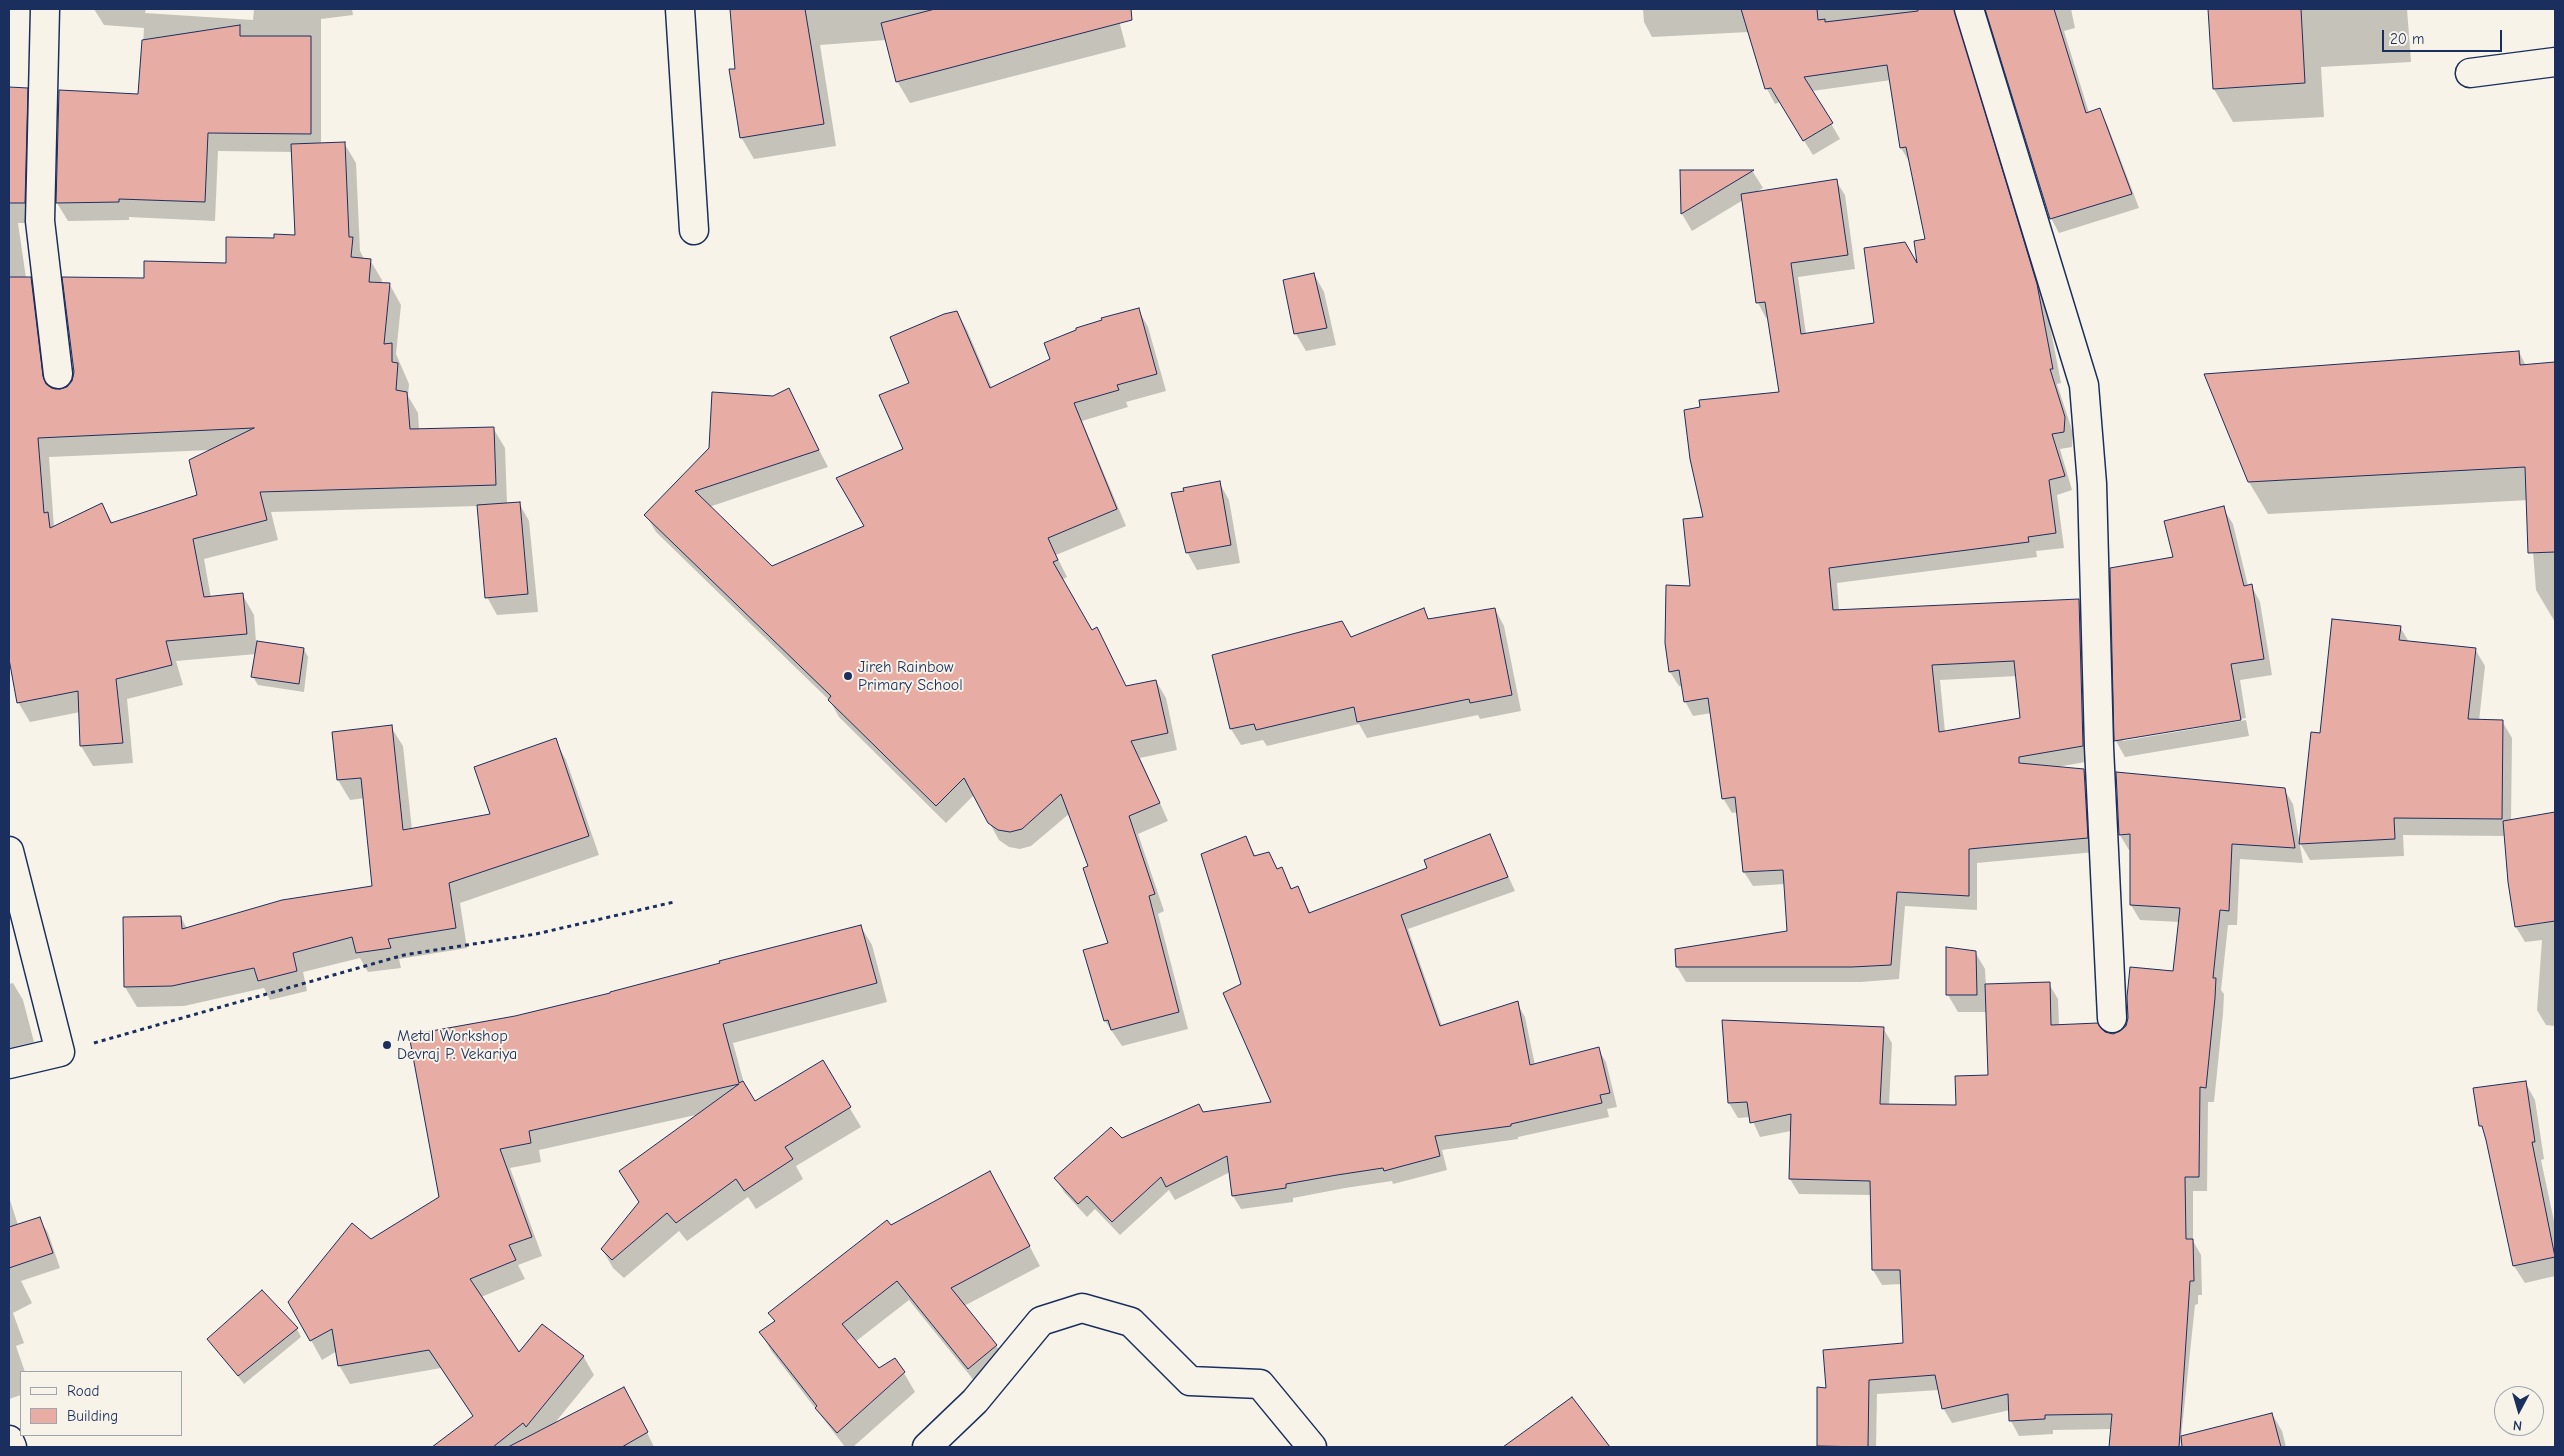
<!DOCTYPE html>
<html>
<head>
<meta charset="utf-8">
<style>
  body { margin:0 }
  #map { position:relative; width:2564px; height:1456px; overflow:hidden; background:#f7f3e8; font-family:"Comic Neue",sans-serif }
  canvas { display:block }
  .frame { position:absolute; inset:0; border:10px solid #1b2f5e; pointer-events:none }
  .legend { position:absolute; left:20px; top:1371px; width:162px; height:65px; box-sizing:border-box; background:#f7f3e8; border:1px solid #9fa5b1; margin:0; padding:6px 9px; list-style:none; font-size:15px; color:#1b2f5e }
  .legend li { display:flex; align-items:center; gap:10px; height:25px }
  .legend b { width:25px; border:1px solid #9fa5b1 }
  .north { position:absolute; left:2494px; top:1386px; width:50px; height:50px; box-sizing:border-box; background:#f7f3e8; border:1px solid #9fa5b1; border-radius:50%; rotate:186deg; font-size:14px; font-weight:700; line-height:20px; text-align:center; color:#1b2f5e }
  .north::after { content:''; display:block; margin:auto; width:18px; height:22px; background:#1b2f5e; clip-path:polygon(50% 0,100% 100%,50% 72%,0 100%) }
  .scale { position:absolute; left:2382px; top:30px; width:120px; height:22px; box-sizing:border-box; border:2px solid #1b2f5e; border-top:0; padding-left:6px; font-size:15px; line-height:18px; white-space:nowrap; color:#1b2f5e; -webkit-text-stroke:4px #f7f3e8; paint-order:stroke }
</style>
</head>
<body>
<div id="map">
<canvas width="2564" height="1456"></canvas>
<div class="frame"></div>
<ul class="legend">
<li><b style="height:6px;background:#f7f3e8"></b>Road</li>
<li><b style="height:14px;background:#e7aca4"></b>Building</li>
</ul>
<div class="north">N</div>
<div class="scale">20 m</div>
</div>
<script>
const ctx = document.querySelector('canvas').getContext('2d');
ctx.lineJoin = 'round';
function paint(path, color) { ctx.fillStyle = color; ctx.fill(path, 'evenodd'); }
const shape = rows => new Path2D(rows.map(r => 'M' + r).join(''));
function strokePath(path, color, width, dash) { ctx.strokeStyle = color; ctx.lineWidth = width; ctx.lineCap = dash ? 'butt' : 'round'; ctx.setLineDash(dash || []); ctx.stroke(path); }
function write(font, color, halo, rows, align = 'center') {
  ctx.font = font + ' "Comic Neue",sans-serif'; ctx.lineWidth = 4; ctx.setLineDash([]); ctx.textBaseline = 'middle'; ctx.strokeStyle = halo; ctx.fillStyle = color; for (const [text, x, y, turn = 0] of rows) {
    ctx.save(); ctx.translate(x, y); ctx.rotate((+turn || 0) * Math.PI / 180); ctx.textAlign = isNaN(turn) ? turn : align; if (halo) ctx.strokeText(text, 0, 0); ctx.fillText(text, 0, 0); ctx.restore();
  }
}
paint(shape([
  [94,9,146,9,145,13,253,20,254,9,352,9,353,15,321,19,321,144,344,143,356,163,360,251,364,259,370,260,382,280,381,284,390,285,401,305,396,354,409,384,408,396,418,413,419,430,493,428,505,448,507,504,519,503,529,521,538,612,497,615,487,597,478,506,271,512,278,540,204,559,211,598,242,594,254,615,256,642,304,649,308,657,304,692,258,685,253,677,256,654,176,661,183,685,127,699,133,763,93,766,81,746,80,712,30,722,18,702,9,654,9,88,27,89,38,109,36,223,18,223,26,278,30,278,42,298,53,390,60,391,68,387,74,380,64,279,145,280,227,265,276,239,296,236,293,152,218,151,215,221,129,217,129,220,68,221,57,203,140,96,144,28,104,25],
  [211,450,199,496,113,524,102,504,54,528,49,457],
  [732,9,1116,9,1126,47,910,103,897,81,886,40,820,45,836,146,754,159,741,137],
  [1643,9,1973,9,2045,300,2061,383,2057,384,2073,433,2072,447,2060,449,2072,490,2057,495,2064,548,2036,551,2037,557,1837,583,1839,611,2079,601,2087,615,2091,761,2057,767,2084,770,2092,785,2095,852,1977,863,1977,910,1905,906,1899,979,1861,982,1686,982,1677,967,1788,932,1785,884,1753,886,1744,872,1738,812,1732,813,1723,798,1712,713,1693,716,1685,701,1683,686,1679,686,1670,672,1691,587,1704,519,1780,393,1768,317,1766,318,1758,303,1743,200,1692,231,1682,214,1682,172,1753,172,1763,188,1755,193,1836,181,1845,195,1855,269,1798,277,1806,334,1875,324,1919,269,1927,240,1910,163,1901,148,1891,80,1812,91,1840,139,1813,155,1780,102,1775,104,1767,89,1749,32,1652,37,1644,22],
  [2017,676,2021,719,1945,732,1940,680],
  [1983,9,2071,9,2075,28,2064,31,2089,113,2099,109,2107,124,2139,208,2059,233,2051,218,1987,11],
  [2209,9,2407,9,2411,62,2321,67,2324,117,2233,122,2214,89],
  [1314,274,1324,292,1336,345,1306,351,1296,334,1284,281],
  [1138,309,1148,327,1166,391,1126,402,1128,407,1082,421,1126,526,1056,555,1067,577,1061,580,1127,688,1156,681,1166,698,1177,750,1140,758,1168,821,1138,834,1164,911,1158,914,1188,1029,1122,1046,1105,1021,1084,951,1110,943,1090,867,1070,813,1031,846,1020,849,1009,847,999,840,974,795,946,823,839,717,830,701,656,532,646,515,773,397,788,390,828,467,709,507,772,567,866,526,905,449,911,383,957,312,967,330,992,388,1052,359],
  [2519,352,2526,366,2555,364,2555,622,2536,590,2529,500,2268,514,2249,482],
  [1219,482,1229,500,1240,563,1197,570,1187,552],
  [2223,508,2233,524,2248,586,2251,585,2260,602,2272,675,2240,680,2246,718,2123,739,2123,741,2246,720,2249,736,2125,757,2116,741,2111,569,2174,558],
  [1495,609,1504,626,1521,711,1480,719,1478,715,1367,738,1359,724,1267,746,1263,740,1241,745,1231,729,1351,639,1423,610,1430,621],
  [2400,627,2409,642,2475,649,2485,666,2479,721,2502,721,2512,738,2511,821,2555,813,2555,1026,2546,1025,2537,1010,2542,940,2525,942,2516,927,2506,836,2403,835,2404,856,2310,860,2300,843,2321,734],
  [391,727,403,746,412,830,492,815,555,740,566,760,599,855,460,903,467,948,399,959,401,968,368,972,360,958,303,972,307,991,270,1000,264,988,184,1006,137,1007,125,987,124,918,181,917,187,929,374,887,365,798,350,800,338,780,333,733],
  [2284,789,2293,804,2303,863,2240,859,2237,925,2228,925,2221,990,2224,994,2223,1014,2214,1102,2208,1102,2207,1191,2193,1191,2193,1241,2201,1255,2202,1295,2198,1295,2198,1304,2195,1305,2180,1447,2110,1447,2112,1429,2053,1430,2053,1434,2019,1436,2011,1421,2010,1410,1952,1423,1943,1408,1939,1390,1877,1394,1876,1447,1818,1447,1818,1389,1827,1389,1904,1344,1902,1284,1882,1285,1873,1270,1871,1195,1799,1194,1790,1179,1791,1131,1760,1137,1751,1117,1738,1118,1729,1103,1883,1028,1892,1043,1889,1105,1958,1106,1990,1076,1988,1012,1958,1012,1948,995,1975,952,1985,969,1986,986,2049,984,2058,999,2059,1026,2113,1035,2121,1032,2174,973,2180,922,2140,920,2131,905,2131,849,2129,850,2120,835],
  [1490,836,1515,891,1408,929,1442,1026,1517,1003,1525,1017,1535,1065,1598,1049,1606,1062,1617,1107,1607,1109,1609,1117,1518,1137,1518,1139,1442,1150,1447,1170,1393,1184,1392,1181,1345,1188,1293,1198,1293,1202,1241,1209,1233,1196,1230,1172,1175,1200,1169,1190,1120,1235,1095,1209,1087,1217,1064,1192,1056,1179,1121,1139,1203,1113,1273,1103,1242,985,1246,838,1256,857,1268,853,1278,870,1282,868,1292,889,1298,888,1311,914,1429,868],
  [861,927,872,945,887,1002,733,1043,745,1087,755,1102,822,1062,861,1127,796,1166,803,1179,756,1209,748,1197,687,1241,679,1231,624,1278,613,1268,602,1249,639,1203,700,1114,539,1150,541,1162,510,1168,542,1256,518,1265,525,1279,481,1297,519,1354,583,1356,594,1375,554,1424,635,1407,654,1447,434,1447,474,1418,441,1368,350,1384,339,1365,337,1351,322,1360,290,1302,371,1241,441,1197,516,1017,612,994],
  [13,983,23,1000,34,1042,9,1048,9,984],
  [2525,1082,2535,1100,2544,1159,2541,1160,2555,1226,2555,1276,2525,1283,2514,1266,2485,1133,2481,1126],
  [1001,1192,1040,1266,964,1306,996,1345,1007,1365,980,1388,909,1300,855,1342,879,1370,904,1373,915,1392,853,1447,845,1447,772,1352,761,1333,775,1322,770,1313,891,1226],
  [9,1197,18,1225,39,1218,48,1233,60,1268,21,1281,32,1303,13,1313,24,1343,16,1346,25,1372,21,1372,21,1395,9,1399],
  [297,1329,301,1337,244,1384,209,1339],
  [1572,1398,1608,1447,1505,1447],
  [2272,1414,2282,1431,2286,1447,2213,1447,2209,1430]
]), '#0003');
const building = shape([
  [730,9,805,9,824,124,740,138,729,69,735,69,730,9],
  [935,9,1131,9,1132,20,896,82,881,23,935,9],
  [1741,9,1817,9,1818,20,1825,19,1825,22,1918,11,1918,9,1954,9,2037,284,2053,369,2050,369,2065,417,2064,432,2052,434,2065,476,2049,480,2056,533,2028,537,2029,542,1829,568,1833,610,2079,599,2083,746,2019,757,2019,763,2084,769,2088,838,1969,849,1969,896,1897,892,1891,965,1852,967,1676,967,1675,949,1787,931,1783,870,1743,872,1735,797,1722,799,1708,698,1684,702,1679,670,1669,672,1665,643,1666,585,1690,586,1683,519,1703,517,1690,459,1684,410,1700,407,1699,400,1779,392,1765,302,1756,303,1741,194,1837,179,1848,255,1791,263,1801,334,1874,323,1864,248,1905,242,1917,263,1914,241,1925,239,1906,147,1900,148,1887,65,1804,77,1833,123,1803,141,1771,88,1765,89,1741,9],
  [2014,661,2020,718,1939,732,1932,665,2014,661],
  [1985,9,2054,9,2086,113,2100,108,2132,194,2050,219,1985,9],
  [2208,9,2301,9,2305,83,2213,89,2208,9],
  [240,25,240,36,311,36,311,134,208,133,205,202,119,199,119,202,56,203,59,90,138,94,142,40,240,25],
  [9,87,28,88,25,203,9,203,9,87],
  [345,142,349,237,353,237,351,257,371,259,369,282,390,283,384,344,392,343,392,362,398,363,396,390,407,392,410,429,494,427,496,485,260,492,267,520,193,539,204,597,243,593,247,634,166,641,172,665,116,679,123,743,80,746,78,691,17,703,9,659,9,277,31,277,43,376,46,384,52,388,60,389,67,387,72,381,74,372,62,277,144,278,144,261,226,263,226,237,274,238,274,234,295,235,291,144,345,142],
  [254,428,189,460,197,495,111,523,102,503,50,528,48,512,44,513,38,438,254,428],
  [1680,170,1754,170,1681,214,1680,170],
  [1314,273,1327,328,1294,334,1283,280,1314,273],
  [1139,308,1157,374,1117,385,1119,390,1074,403,1117,509,1048,538,1058,560,1053,562,1092,630,1097,627,1126,686,1156,680,1168,733,1131,741,1160,803,1129,816,1155,894,1149,896,1179,1012,1111,1030,1108,1020,1104,1021,1083,950,1108,943,1083,868,1088,866,1061,794,1022,829,1010,832,998,830,988,823,964,778,936,806,828,700,831,696,644,515,709,448,712,392,773,396,789,388,819,450,695,491,772,566,864,526,836,478,903,449,879,395,909,383,890,337,944,314,957,311,990,388,1050,359,1044,343,1076,330,1076,328,1102,320,1101,318,1139,308],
  [2519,351,2520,365,2555,362,2555,552,2528,553,2525,467,2248,482,2204,374,2519,351],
  [1220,481,1231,545,1186,553,1171,493,1184,491,1183,488,1220,481],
  [520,502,528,594,485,598,477,505,520,502],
  [2224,506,2244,586,2252,584,2264,659,2231,664,2241,720,2114,741,2110,568,2173,557,2164,521,2224,506],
  [1424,608,1428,619,1495,608,1512,695,1470,703,1469,699,1357,722,1354,707,1256,730,1254,724,1230,729,1212,655,1342,621,1351,637,1424,608],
  [2332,619,2401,626,2399,640,2476,648,2468,719,2503,720,2502,819,2394,818,2395,839,2299,844,2311,732,2320,733,2332,619],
  [257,641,304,648,299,684,251,677,257,641],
  [392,725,403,830,490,814,474,767,556,738,589,836,449,883,456,928,388,939,391,948,356,953,352,937,293,953,297,971,258,981,254,968,172,986,124,987,123,917,181,916,182,929,282,900,372,886,361,778,337,780,332,732,392,725],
  [2116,772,2285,788,2295,848,2232,844,2229,911,2220,910,2213,978,2216,978,2215,998,2206,1088,2200,1087,2199,1177,2185,1177,2186,1239,2193,1239,2194,1281,2190,1281,2179,1447,2109,1447,2112,1414,2045,1415,2045,1419,2009,1421,2008,1394,1942,1409,1935,1375,1869,1380,1868,1447,1817,1446,1817,1387,1826,1388,1823,1350,1903,1343,1900,1270,1872,1270,1870,1181,1789,1179,1791,1114,1750,1123,1747,1102,1728,1103,1722,1020,1884,1027,1880,1104,1956,1105,1955,1076,1988,1075,1985,984,2050,982,2051,1025,2098,1023,2105,1032,2113,1034,2120,1031,2126,1026,2128,1018,2127,997,2130,967,2173,971,2180,908,2130,905,2130,834,2119,835,2116,772],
  [2555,812,2555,921,2515,927,2508,882,2503,821,2555,812],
  [1490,834,1508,877,1401,915,1440,1026,1518,1001,1530,1065,1599,1047,1610,1093,1600,1095,1602,1103,1511,1124,1511,1126,1435,1136,1440,1156,1384,1171,1383,1168,1337,1175,1286,1184,1286,1188,1232,1196,1227,1156,1166,1187,1161,1177,1112,1222,1087,1196,1078,1204,1054,1178,1111,1127,1122,1138,1199,1104,1203,1112,1271,1102,1223,993,1241,984,1201,854,1246,836,1254,856,1269,852,1277,869,1282,867,1291,889,1298,886,1309,913,1427,868,1424,860,1490,834],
  [861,925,877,983,723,1024,739,1083,743,1081,755,1101,823,1060,851,1107,785,1147,793,1159,744,1191,736,1179,676,1223,667,1213,612,1260,601,1249,639,1202,619,1171,739,1084,529,1131,531,1143,500,1149,532,1237,509,1245,516,1260,470,1279,519,1352,542,1324,584,1356,526,1427,523,1423,493,1447,432,1447,473,1416,429,1350,338,1366,332,1329,310,1341,288,1302,352,1223,371,1239,439,1197,409,1035,515,1016,610,993,610,992,720,963,719,961,861,925],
  [1946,947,1976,951,1977,995,1946,995,1946,947],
  [2526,1081,2535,1142,2532,1142,2555,1257,2513,1266,2486,1140,2482,1126,2479,1126,2473,1088,2526,1081],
  [990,1171,1030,1246,951,1288,997,1345,968,1369,897,1281,842,1324,879,1368,895,1358,905,1372,837,1433,815,1408,817,1406,759,1332,775,1321,768,1313,887,1220,891,1225,990,1171],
  [40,1217,53,1253,9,1268,9,1227,40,1217],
  [262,1290,298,1328,238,1376,207,1339,262,1290],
  [624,1387,648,1432,622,1447,508,1447,624,1387],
  [1572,1397,1610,1447,1503,1447,1572,1397],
  [2272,1413,2281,1447,2182,1447,2181,1436,2272,1413]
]);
paint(building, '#e7aca4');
strokePath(building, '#1b2f5e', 1);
const minor = shape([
  [45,9,40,221,58,374],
  [680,9,694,230],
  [1969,9,2084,385,2092,484,2099,747,2112,1018],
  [2470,73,2555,62],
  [9,851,60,1052,9,1064],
  [9,1440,12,1447],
  [927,1447,975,1401,1041,1321,1082,1308,1131,1322,1190,1381,1260,1384,1312,1447]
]);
strokePath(minor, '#1b2f5e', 31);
strokePath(shape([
  [94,1043,404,955,536,934,674,902]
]), '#1b2f5e', 3, [4, 4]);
strokePath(minor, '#f7f3e8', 28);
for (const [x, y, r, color] of [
  [848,676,5,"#1b2f5e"],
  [387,1045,5,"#1b2f5e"]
]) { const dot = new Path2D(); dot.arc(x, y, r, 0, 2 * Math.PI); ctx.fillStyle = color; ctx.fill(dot); strokePath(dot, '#f7f3e8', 2); }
write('16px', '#1b2f5e', '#f7f3e8', [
  ["Jireh Rainbow",858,667],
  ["Primary School",858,685],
  ["Metal Workshop",397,1036],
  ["Devraj P. Vekariya",397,1054]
], 'left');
</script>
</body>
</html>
